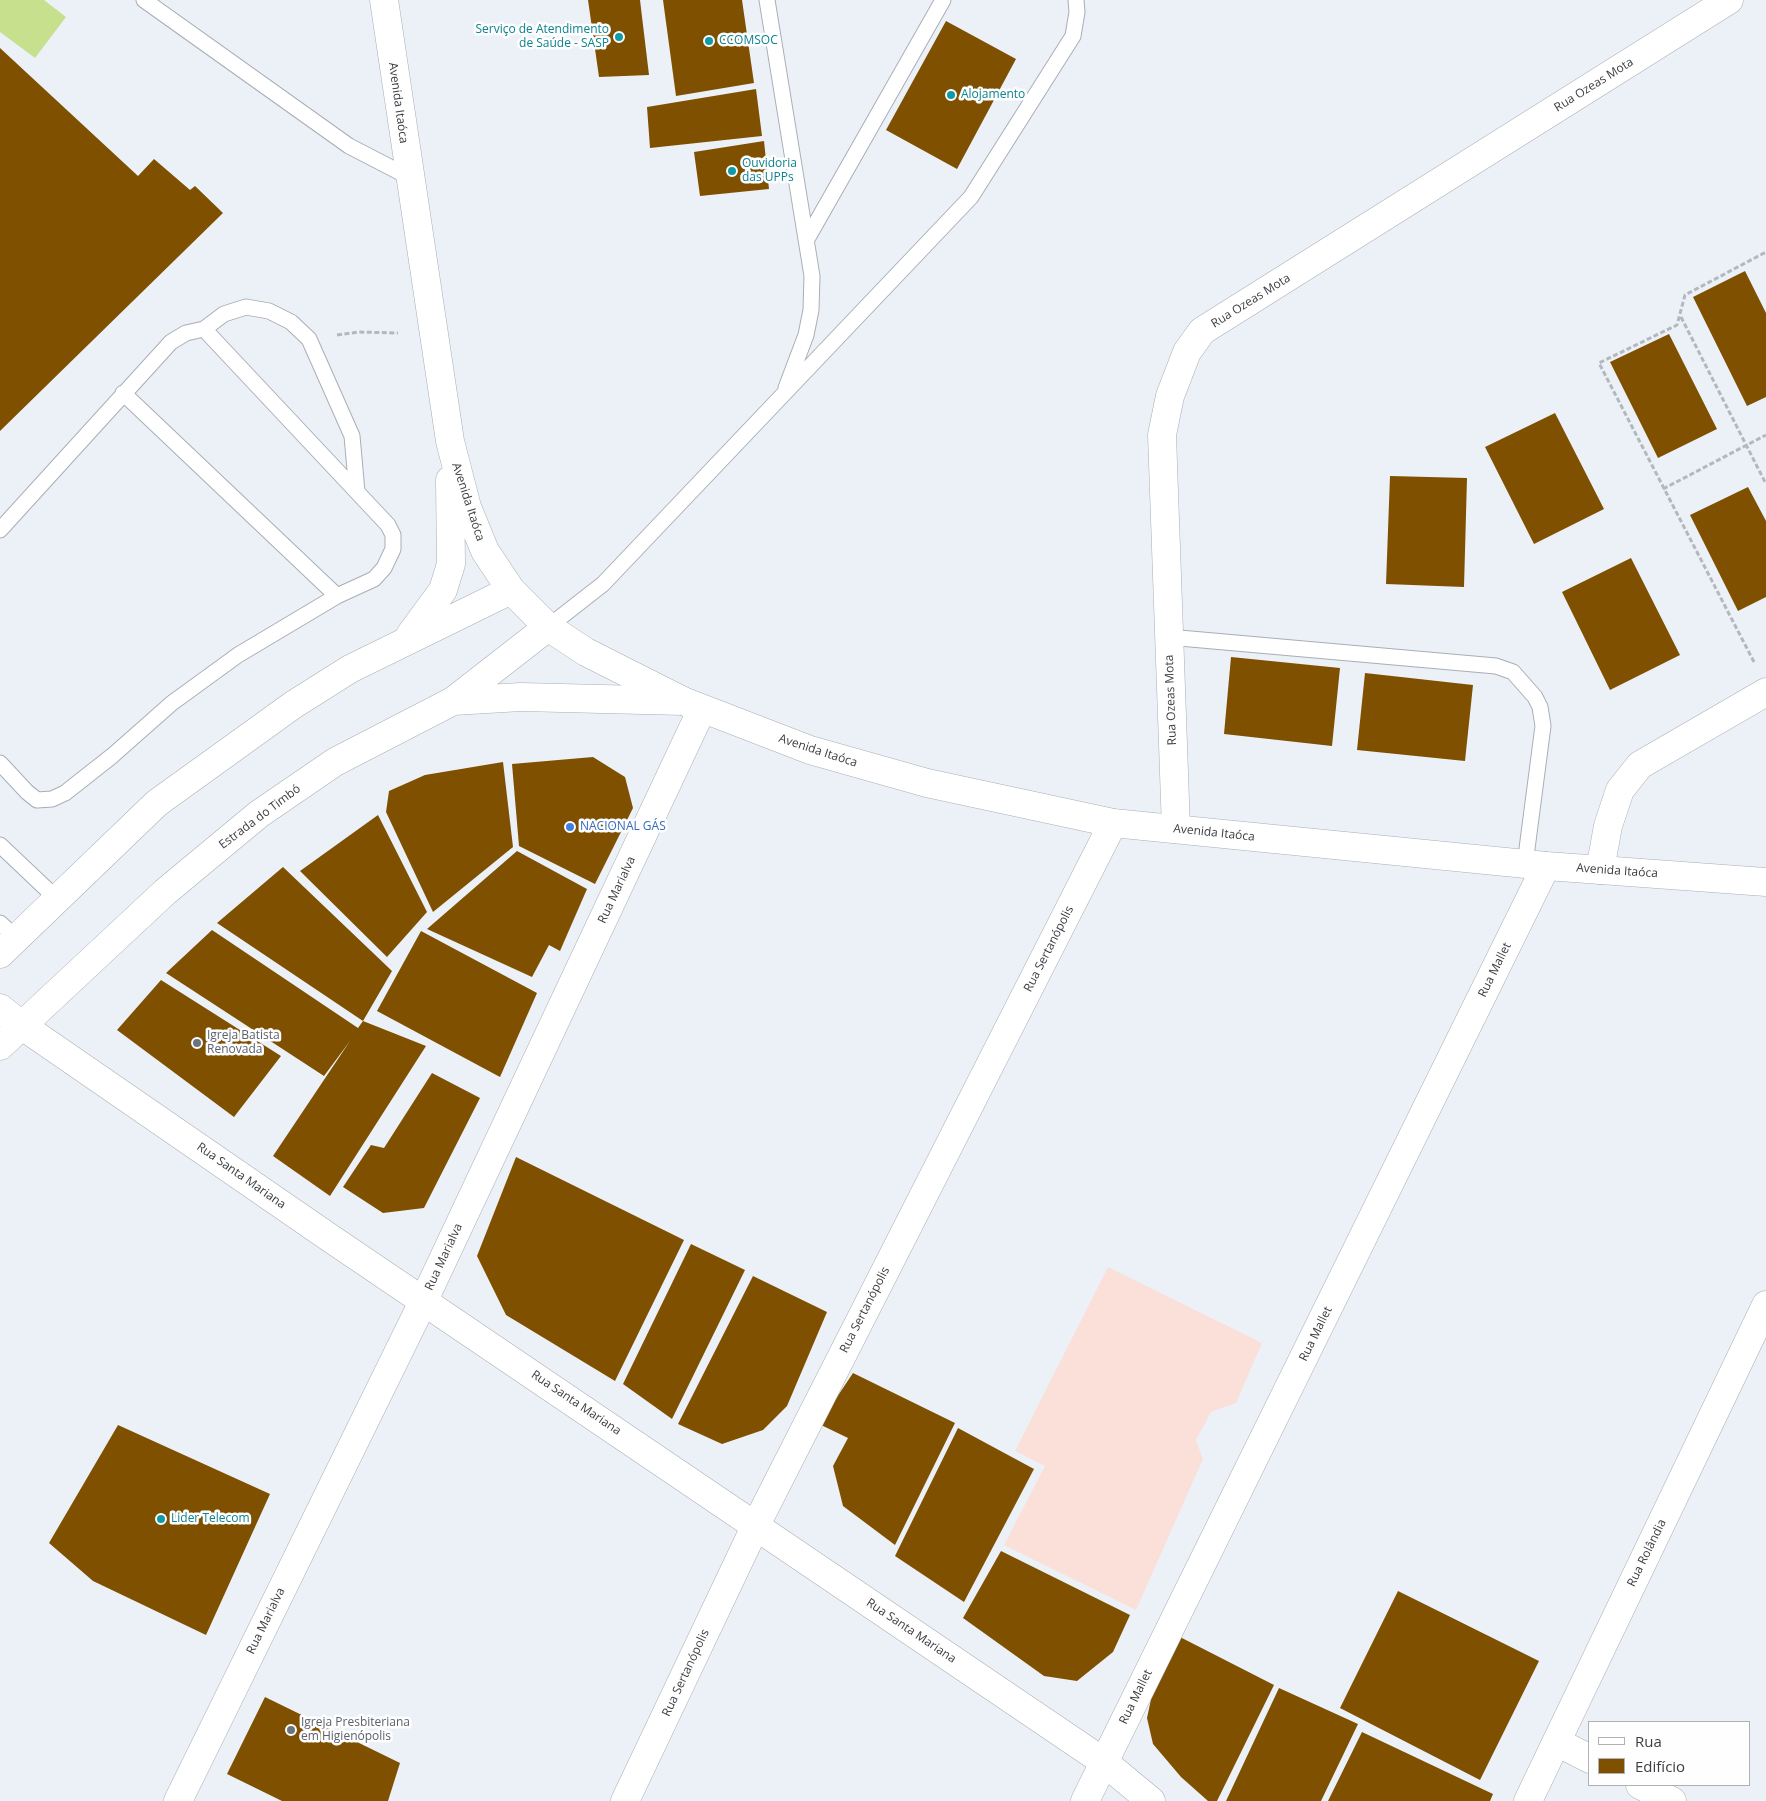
<!DOCTYPE html>
<html>
<head>
<meta charset="utf-8">
<style>
  body { margin:0 }
  #map { position:relative; width:1766px; height:1801px; overflow:hidden; background:#ecf1f8; font-family:"Open Sans",sans-serif }
  canvas { display:block }
  .legend { position:absolute; left:1588px; top:1721px; width:162px; height:65px; box-sizing:border-box; background:#fefefe; border:1px solid #b0b1b2; margin:0; padding:6px 9px; list-style:none; font-size:15px; color:#3b3d40 }
  .legend li { display:flex; align-items:center; gap:10px; height:25px }
  .legend b { width:25px; border:1px solid #b0b1b2 }
</style>
</head>
<body>
<div id="map">
<canvas width="1766" height="1801"></canvas>
<ul class="legend">
<li><b style="height:6px;background:#fff"></b>Rua</li>
<li><b style="height:14px;background:#7f5000"></b>Edifício</li>
</ul>
</div>
<script>
const ctx = document.querySelector('canvas').getContext('2d');
ctx.lineJoin = 'round';
function paint(path, color) { ctx.fillStyle = color; ctx.fill(path, 'evenodd'); }
const shape = rows => new Path2D(rows.map(r => 'M' + r).join(''));
function strokePath(path, color, width, dash) { ctx.strokeStyle = color; ctx.lineWidth = width; ctx.lineCap = dash ? 'butt' : 'round'; ctx.setLineDash(dash || []); ctx.stroke(path); }
function write(font, color, halo, rows, align = 'center') {
  ctx.font = font + ' "Open Sans",sans-serif'; ctx.lineWidth = 5; ctx.setLineDash([]); ctx.textBaseline = 'middle'; ctx.strokeStyle = halo; ctx.fillStyle = color; for (const [text, x, y, turn = 0] of rows) {
    ctx.save(); ctx.translate(x, y); ctx.rotate((+turn || 0) * Math.PI / 180); ctx.textAlign = isNaN(turn) ? turn : align; if (halo) ctx.strokeText(text, 0, 0); ctx.fillText(text, 0, 0); ctx.restore();
  }
}
paint(shape([
  [1108,1267,1262,1343,1236,1403,1211,1412,1196,1440,1203,1459,1136,1610,1004,1545,1045,1466,1015,1451]
]), '#fae0d9');
paint(shape([
  [0,0,44,0,66,17,35,58,0,32]
]), '#c6e08e');
paint(shape([
  [588,0,640,0,649,75,599,77],
  [663,0,742,0,754,83,676,96],
  [946,21,1016,59,957,169,886,130],
  [0,48,138,176,154,159,190,190,195,186,223,213,0,431],
  [756,89,762,136,650,148,647,107],
  [764,141,769,189,700,196,694,152],
  [1745,271,1766,313,1766,397,1747,406,1693,297],
  [1669,334,1717,429,1658,458,1610,362],
  [1555,413,1604,509,1534,544,1485,447],
  [1390,476,1467,478,1464,587,1386,584],
  [1748,487,1766,521,1766,597,1738,611,1690,515],
  [1631,558,1680,655,1610,690,1562,592],
  [1231,657,1340,668,1332,746,1224,734],
  [1365,673,1473,685,1465,761,1357,750],
  [593,757,625,777,633,808,595,884,519,846,512,764],
  [503,762,513,847,433,912,386,812,389,791,425,775],
  [378,815,427,912,387,957,300,871],
  [517,851,587,889,560,951,549,945,532,977,427,929],
  [283,867,392,971,363,1021,217,923],
  [212,930,358,1028,363,1021,426,1046,330,1196,273,1156,350,1041,324,1076,166,973],
  [421,931,537,993,500,1077,377,1011],
  [161,980,281,1056,234,1117,117,1030],
  [432,1073,480,1098,424,1208,383,1213,343,1187,371,1145,384,1148],
  [516,1157,684,1240,615,1381,506,1315,477,1256],
  [691,1244,745,1270,672,1419,623,1384],
  [753,1276,827,1312,787,1406,763,1430,722,1444,678,1424],
  [853,1373,955,1423,895,1545,843,1506,833,1466,848,1438,819,1424],
  [118,1425,270,1494,206,1635,93,1581,49,1543],
  [958,1428,1034,1469,964,1602,895,1556],
  [1001,1551,1130,1615,1113,1652,1077,1681,1044,1676,963,1618],
  [1398,1591,1539,1661,1480,1780,1340,1708],
  [1180,1637,1274,1685,1217,1801,1208,1801,1181,1777,1153,1744,1147,1718,1153,1690],
  [1279,1688,1358,1724,1321,1801,1226,1801],
  [265,1697,400,1763,388,1801,282,1801,227,1774],
  [1362,1732,1493,1794,1490,1801,1328,1801]
]), '#7f5000');
const lane = shape([
  [144,0,349,146,409,177],
  [767,0,812,276,811,310,806,335,786,388],
  [807,239,943,0],
  [123,393,337,596],
  [0,530,171,342,186,333,204,329,224,314,246,307,269,311,291,322,309,339,352,436,357,492],
  [548,627,603,584,971,197,1073,36,1077,12,1076,0],
  [1168,637,1496,666,1513,672,1535,697,1540,707,1543,726,1525,864],
  [0,763,27,792,37,800,52,799,65,793,112,756,172,703,238,655,337,596,374,579,384,568,393,549,393,535,388,525,204,329],
  [0,845,57,899],
  [0,923,16,938]
]);
const street = shape([
  [1176,829,1162,435,1170,396,1187,352,1202,331,1729,0],
  [1600,870,1608,826,1620,790,1640,765,1766,692],
  [1557,1742,1590,1759],
  [1640,1785,1672,1801],
  [178,1801,424,1300,702,709],
  [625,1801,756,1525,1113,823],
  [1085,1801,1546,866],
  [1528,1801,1766,1305]
]);
const secondary = shape([
  [548,627,586,652,683,701,810,750,927,783,1113,823,1546,866,1766,882],
  [0,1008,21,1025,330,1238,1104,1762,1151,1801]
]);
const primary = shape([
  [410,635,443,590,451,564,450,480],
  [453,701,521,697,683,701],
  [0,954,157,803,293,705,350,669,511,590],
  [0,1046,165,892,259,814,335,762,453,701,548,627,511,590,485,551,467,507,450,441,384,0]
]);
strokePath(lane, '#a9aeb5', 17);
strokePath(street, '#a9aeb5', 29);
strokePath(secondary, '#a9aeb5', 29);
strokePath(primary, '#a9aeb5', 29);
strokePath(shape([
  [1681,317,1766,484],
  [337,335,359,332,398,333],
  [1663,489,1766,435],
  [1754,662,1599,363,1677,325,1685,295,1766,252]
]), '#b4b8be', 3, [5, 2.5]);
strokePath(lane, '#fff', 15);
strokePath(street, '#fff', 28);
strokePath(secondary, '#fff', 28);
strokePath(primary, '#fff', 28);
for (const [x, y, r, color] of [
  [619,37,5,"#0f9aa8"],
  [709,41,5,"#0f9aa8"],
  [951,95,5,"#0f9aa8"],
  [732,171,5,"#0f9aa8"],
  [570,827,5,"#3f7fe0"],
  [197,1043,5,"#6b7280"],
  [161,1519,5,"#0f9aa8"],
  [291,1730,5,"#6b7280"]
]) { const dot = new Path2D(); dot.arc(x, y, r, 0, 2 * Math.PI); ctx.fillStyle = color; ctx.fill(dot); strokePath(dot, '#fefefe', 2); }
write('12px', '#0d838f', '#fefefe', [
  ["Serviço de Atendimento",609,30,"right"],
  ["de Saúde - SASP",609,44,"right"],
  ["CCOMSOC",719,41],
  ["Alojamento",961,95],
  ["Ouvidoria",742,164],
  ["das UPPs",742,178],
  ["Lider Telecom",171,1519]
], 'left');
write('12px', '#3b3d40', '#fefefe', [
  ["Rua Ozeas Mota",1594,85,-32],
  ["Avenida Itaóca",398,103,82],
  ["Rua Ozeas Mota",1251,301,-32],
  ["Avenida Itaóca",468,502,72],
  ["Rua Ozeas Mota",1171,700,-92],
  ["Avenida Itaóca",818,751,18],
  ["Estrada do Timbó",260,817,-37],
  ["Avenida Itaóca",1214,833,6],
  ["Avenida Itaóca",1617,871,4],
  ["Rua Marialva",617,890,-65],
  ["Rua Sertanópolis",1049,949,-63],
  ["Rua Mallet",1495,970,-64],
  ["Rua Santa Mariana",241,1176,35],
  ["Rua Marialva",444,1257,-65],
  ["Rua Sertanópolis",865,1310,-63],
  ["Rua Mallet",1316,1334,-64],
  ["Rua Santa Mariana",576,1403,34],
  ["Rua Rolândia",1647,1553,-64],
  ["Rua Marialva",266,1621,-64],
  ["Rua Santa Mariana",911,1631,34],
  ["Rua Sertanópolis",686,1673,-65],
  ["Rua Mallet",1136,1697,-64]
]);
write('12px', '#366cbe', '#fefefe', [
  ["NACIONAL GÁS",580,827]
], 'left');
write('12px', '#5b616d', '#fefefe', [
  ["Igreja Batista",207,1036],
  ["Renovada",207,1050],
  ["Igreja Presbiteriana",301,1723],
  ["em Higienópolis",301,1737]
], 'left');
</script>
</body>
</html>
